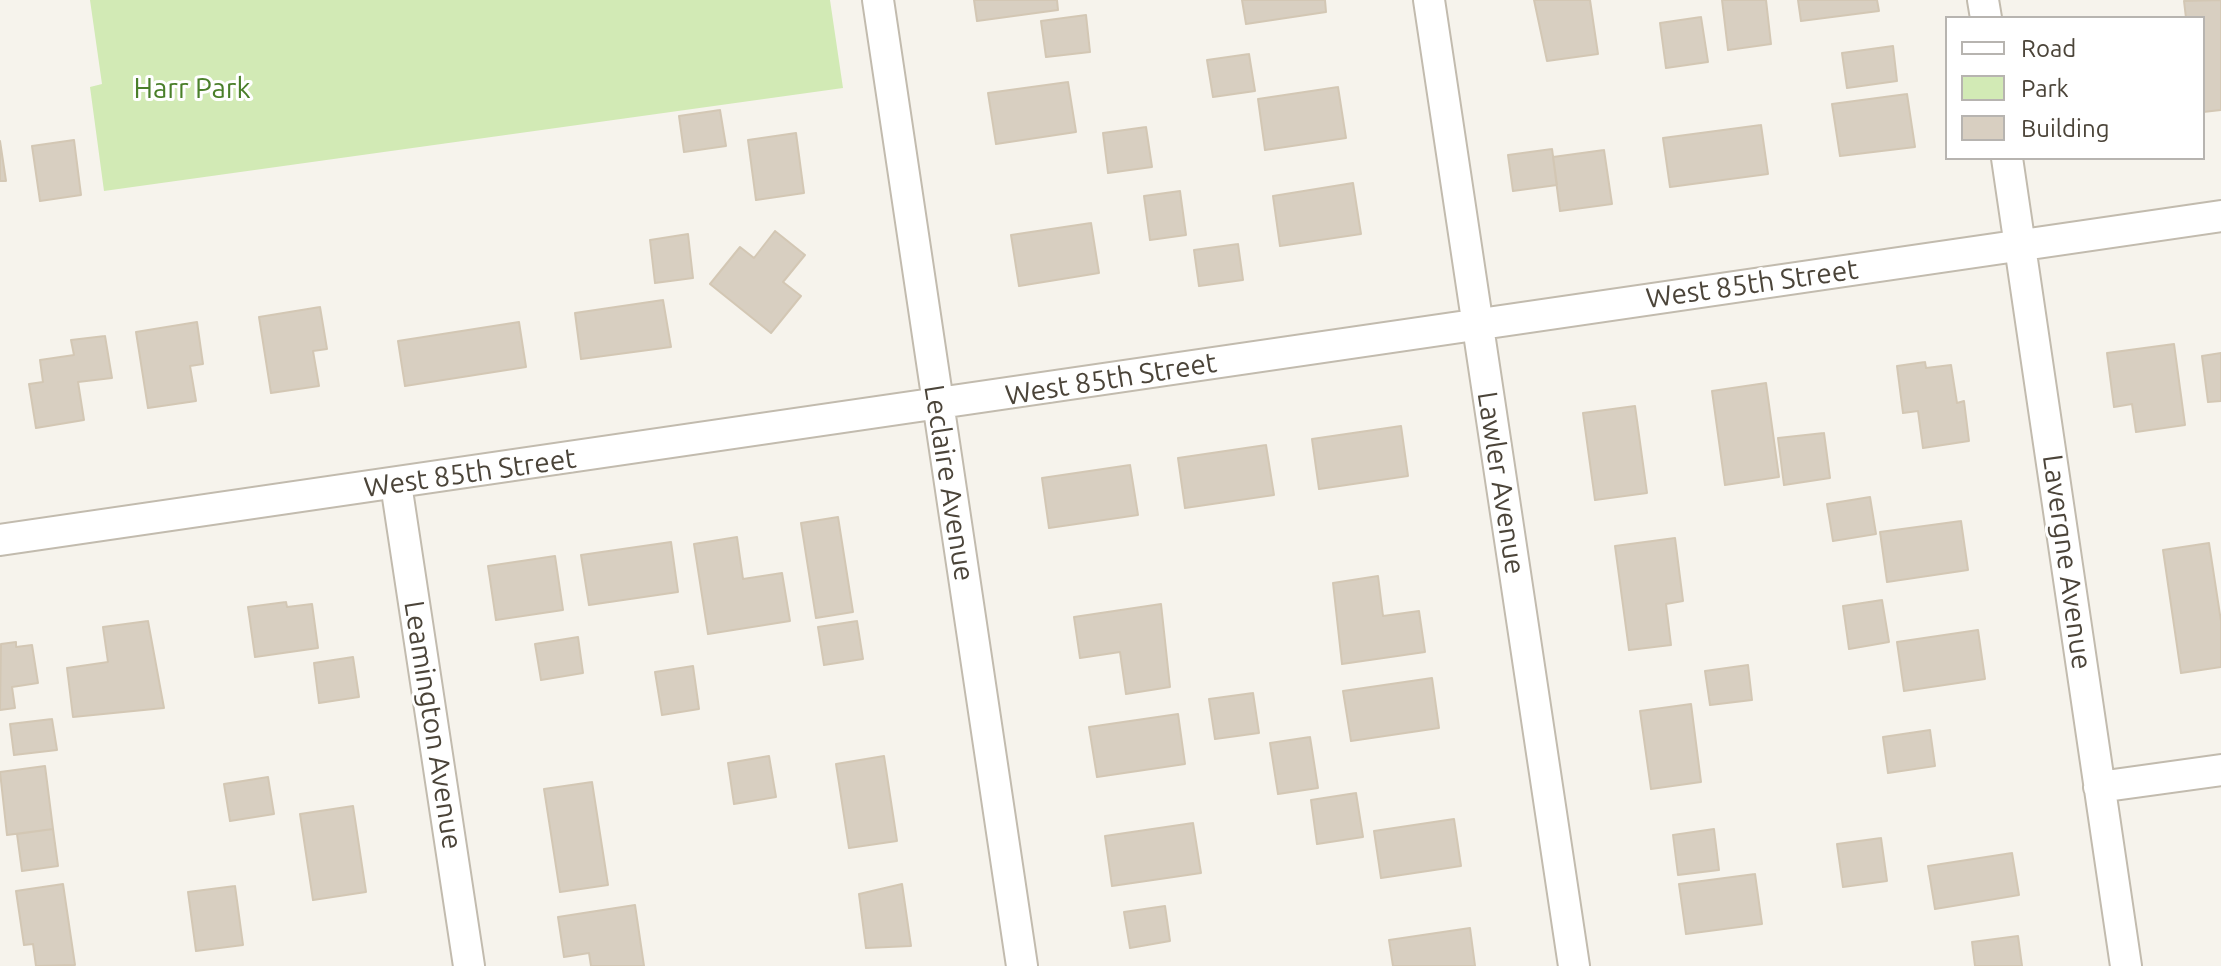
<!DOCTYPE html>
<html>
<head>
<meta charset="utf-8">
<style>
  body { margin:0 }
  #map { position:relative; width:2221px; height:966px; overflow:hidden; background:#f6f3ec; font-family:Ubuntu,sans-serif }
  canvas { display:block }
  .legend { position:absolute; left:1945px; top:16px; width:260px; height:144px; box-sizing:border-box; background:#fff; border:2px solid #b7b4b0; margin:0; padding:10px 14px; list-style:none; font-size:24px; color:#4b4439 }
  .legend li { display:flex; align-items:center; gap:16px; height:40px }
  .legend b { width:40px; border:2px solid #b7b4b0 }
</style>
</head>
<body>
<div id="map">
<canvas width="2221" height="966"></canvas>
<ul class="legend">
<li><b style="height:10px;background:#fff"></b>Road</li>
<li><b style="height:22px;background:#d2eab5"></b>Park</li>
<li><b style="height:22px;background:#d8cfc1"></b>Building</li>
</ul>
</div>
<script>
const ctx = document.querySelector('canvas').getContext('2d');
ctx.lineJoin = 'round';
function paint(path, color) { ctx.fillStyle = color; ctx.fill(path, 'evenodd'); }
const shape = rows => new Path2D(rows.map(r => 'M' + r).join(''));
function strokePath(path, color, width, dash) { ctx.strokeStyle = color; ctx.lineWidth = width; ctx.lineCap = dash ? 'butt' : 'round'; ctx.setLineDash(dash || []); ctx.stroke(path); }
function write(font, color, halo, rows, align = 'center') {
  ctx.font = font + ' Ubuntu,sans-serif'; ctx.lineWidth = 6; ctx.setLineDash([]); ctx.textBaseline = 'middle'; ctx.strokeStyle = halo; ctx.fillStyle = color; for (const [text, x, y, turn = 0] of rows) {
    ctx.save(); ctx.translate(x, y); ctx.rotate((+turn || 0) * Math.PI / 180); ctx.textAlign = isNaN(turn) ? turn : align; if (halo) ctx.strokeText(text, 0, 0); ctx.fillText(text, 0, 0); ctx.restore();
  }
}
paint(shape([
  [90,0,830,0,843,88,104,191,90,87,102,84]
]), '#d2eab5');
const building = shape([
  [974,0,1057,0,1058,10,977,21,974,0],
  [1242,0,1325,0,1326,12,1246,24,1242,0],
  [1534,0,1590,0,1598,54,1547,61,1534,0],
  [1722,0,1766,0,1771,44,1728,50,1722,0],
  [1798,0,1877,0,1879,11,1801,21,1798,0],
  [2221,0,2221,110,2203,112,2203,18,2186,18,2184,1,2221,0],
  [1086,15,1090,52,1046,57,1041,21,1086,15],
  [1701,17,1708,62,1666,68,1660,23,1701,17],
  [1893,46,1897,81,1847,88,1842,53,1893,46],
  [1249,54,1255,91,1213,97,1207,60,1249,54],
  [1068,82,1076,132,996,144,988,93,1068,82],
  [1338,87,1346,138,1265,150,1258,99,1338,87],
  [1907,94,1915,147,1840,156,1832,104,1907,94],
  [720,110,726,146,684,152,679,116,720,110],
  [1761,125,1768,174,1670,187,1663,138,1761,125],
  [1146,127,1152,167,1108,173,1103,133,1146,127],
  [796,133,804,193,756,200,748,140,796,133],
  [74,140,81,195,40,201,32,146,74,140],
  [0,141,6,181,0,181,0,141],
  [1552,149,1557,185,1513,191,1508,155,1552,149],
  [1604,150,1612,204,1560,211,1553,157,1604,150],
  [1353,183,1361,234,1280,246,1273,196,1353,183],
  [1180,191,1186,235,1150,240,1144,196,1180,191],
  [1091,223,1099,273,1019,286,1011,235,1091,223],
  [775,231,805,255,783,282,801,296,771,333,710,284,740,247,754,258,775,231],
  [688,234,693,278,655,283,650,240,688,234],
  [1238,244,1243,280,1199,286,1194,250,1238,244],
  [663,300,671,347,581,359,575,313,663,300],
  [320,307,327,349,313,351,319,386,271,393,259,317,320,307],
  [197,322,203,364,190,366,196,401,148,408,136,332,197,322],
  [519,322,526,367,405,386,398,341,519,322],
  [105,336,112,378,78,382,84,420,36,428,29,384,43,382,40,360,74,355,71,340,105,336],
  [2174,344,2185,425,2136,432,2132,404,2114,407,2107,353,2174,344],
  [2221,353,2221,401,2208,402,2202,356,2221,353],
  [1925,362,1926,368,1951,365,1957,403,1964,401,1969,441,1923,448,1918,411,1903,413,1897,366,1925,362],
  [1766,383,1779,477,1725,485,1712,391,1766,383],
  [1635,406,1647,493,1595,500,1583,413,1635,406],
  [1401,426,1408,476,1319,489,1312,439,1401,426],
  [1824,433,1830,478,1784,485,1778,438,1824,433],
  [1266,445,1274,495,1185,508,1178,458,1266,445],
  [1130,465,1138,515,1049,528,1042,478,1130,465],
  [1870,497,1876,534,1833,541,1827,504,1870,497],
  [838,517,853,612,816,618,801,523,838,517],
  [1961,521,1968,570,1887,582,1880,532,1961,521],
  [737,537,743,579,782,573,790,621,708,634,694,544,737,537],
  [1675,538,1683,601,1666,604,1671,645,1629,650,1615,546,1675,538],
  [671,542,678,592,589,605,581,555,671,542],
  [2209,543,2221,621,2221,667,2181,673,2163,550,2209,543],
  [555,556,563,610,496,620,488,566,555,556],
  [1378,576,1383,616,1419,611,1425,652,1342,664,1333,583,1378,576],
  [1882,600,1889,642,1849,649,1843,606,1882,600],
  [286,602,287,607,312,604,318,648,255,657,248,607,286,602],
  [1161,604,1170,687,1126,694,1120,652,1080,658,1074,617,1161,604],
  [148,621,164,708,73,717,67,668,108,662,103,627,148,621],
  [857,621,863,659,824,665,818,627,857,621],
  [1978,630,1985,679,1904,691,1897,642,1978,630],
  [578,637,583,673,541,680,535,644,578,637],
  [16,642,16,647,32,645,38,683,12,687,15,708,0,710,1,644,16,642],
  [353,657,359,697,319,703,314,663,353,657],
  [1748,665,1752,700,1710,705,1705,671,1748,665],
  [693,666,699,709,662,715,655,672,693,666],
  [1432,678,1439,728,1351,741,1343,691,1432,678],
  [1253,693,1259,733,1215,739,1209,699,1253,693],
  [1691,704,1701,782,1651,789,1640,711,1691,704],
  [1178,714,1185,764,1097,777,1089,727,1178,714],
  [52,719,57,750,14,755,10,724,52,719],
  [1930,730,1935,766,1888,773,1883,737,1930,730],
  [1310,737,1318,788,1278,794,1270,743,1310,737],
  [769,756,776,797,734,804,728,763,769,756],
  [884,756,897,841,849,848,836,764,884,756],
  [45,766,53,829,7,835,0,772,45,766],
  [268,777,274,814,230,821,224,784,268,777],
  [592,782,608,885,560,892,544,789,592,782],
  [1356,793,1363,837,1317,844,1311,800,1356,793],
  [353,806,366,892,313,900,300,814,353,806],
  [1454,819,1461,866,1381,878,1374,831,1454,819],
  [1193,823,1201,873,1112,886,1105,836,1193,823],
  [53,829,58,866,22,871,17,834,53,829],
  [1714,829,1719,870,1678,875,1673,835,1714,829],
  [1881,838,1887,881,1843,887,1837,844,1881,838],
  [2012,853,2019,895,1935,909,1928,866,2012,853],
  [1755,874,1762,924,1686,934,1679,884,1755,874],
  [63,884,75,965,36,966,33,944,24,945,16,891,63,884],
  [902,884,911,946,866,948,859,894,902,884],
  [235,886,243,945,196,951,188,892,235,886],
  [635,905,644,966,591,966,589,953,564,957,558,917,635,905],
  [1165,906,1170,941,1130,948,1124,912,1165,906],
  [1470,928,1475,966,1393,966,1389,940,1470,928],
  [2018,936,2022,966,1975,966,1972,942,2018,936]
]);
paint(building, '#d8cfc1');
strokePath(building, '#d3c7b4', 2);
const minor = shape([
  [878,0,1022,966],
  [1429,0,1574,966],
  [1983,0,1986,18],
  [2007,158,2126,966],
  [396,484,469,966],
  [0,540,2221,216],
  [2099,787,2221,770]
]);
strokePath(minor, '#c2bbae', 34);
strokePath(minor, '#fff', 30);
write('28px', '#4a7f2a', '#fff', [
  ["Harr Park",192,89]
]);
write('28px', '#4b4439', '#fff', [
  ["West 85th Street",1752,284,-8],
  ["West 85th Street",1111,379,-9],
  ["West 85th Street",470,473,-8],
  ["Leclaire Avenue",949,483,81],
  ["Lawler Avenue",1501,483,81],
  ["Lavergne Avenue",2067,562,82],
  ["Leamington Avenue",433,725,81]
]);
</script>
</body>
</html>
